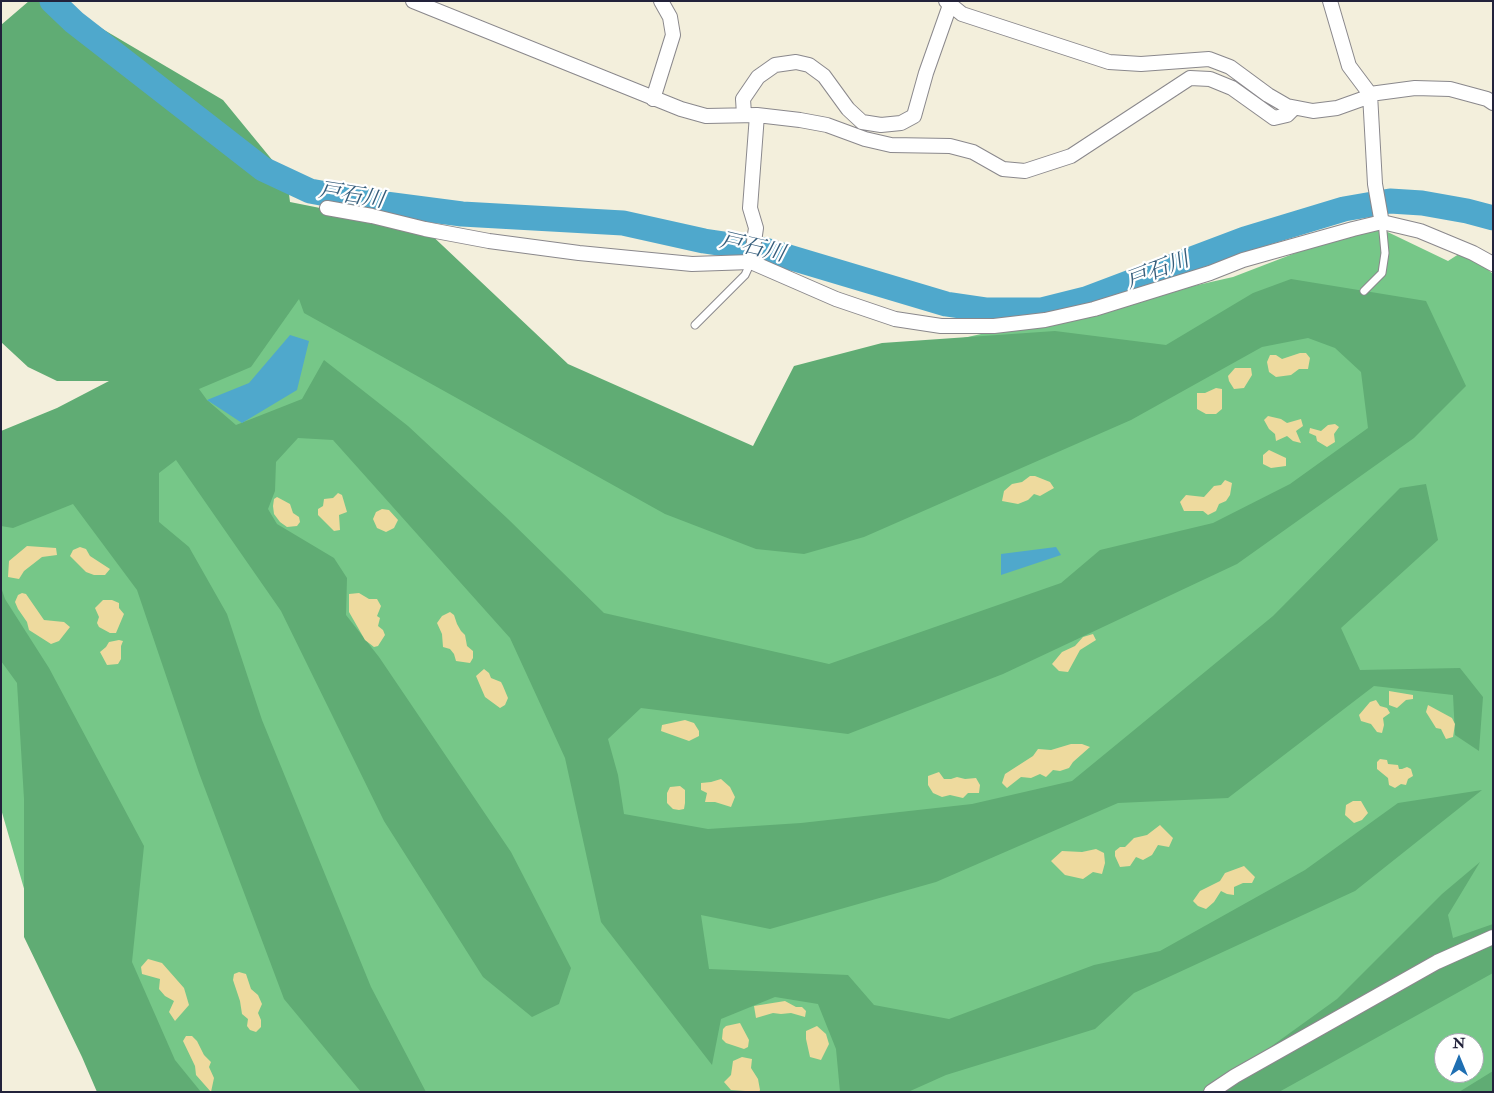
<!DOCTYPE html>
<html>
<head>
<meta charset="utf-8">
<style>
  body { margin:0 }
  #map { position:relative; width:1494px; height:1093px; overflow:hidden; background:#f3efdc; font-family:"IM FELL Double Pica",serif }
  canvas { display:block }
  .frame { position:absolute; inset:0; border:2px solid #22223b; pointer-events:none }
  .north { position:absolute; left:1434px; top:1033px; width:50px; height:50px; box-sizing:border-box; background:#fff; border:1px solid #a7a7b1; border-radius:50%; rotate:0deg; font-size:14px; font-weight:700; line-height:20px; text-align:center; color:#22223b }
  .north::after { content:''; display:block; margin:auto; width:18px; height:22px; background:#1f6fb2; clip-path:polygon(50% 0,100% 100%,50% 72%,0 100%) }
</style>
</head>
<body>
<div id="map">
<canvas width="1494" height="1093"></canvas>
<div class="frame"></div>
<div class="north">N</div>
</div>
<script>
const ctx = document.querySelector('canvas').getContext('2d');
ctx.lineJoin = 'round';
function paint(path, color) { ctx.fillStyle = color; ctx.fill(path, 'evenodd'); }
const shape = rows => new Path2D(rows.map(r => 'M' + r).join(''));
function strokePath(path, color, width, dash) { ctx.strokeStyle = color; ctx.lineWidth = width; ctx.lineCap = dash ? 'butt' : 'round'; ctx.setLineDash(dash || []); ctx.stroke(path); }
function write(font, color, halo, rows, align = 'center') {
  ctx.font = font + ' "IM FELL Double Pica","Noto Serif JP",serif'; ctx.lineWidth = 4.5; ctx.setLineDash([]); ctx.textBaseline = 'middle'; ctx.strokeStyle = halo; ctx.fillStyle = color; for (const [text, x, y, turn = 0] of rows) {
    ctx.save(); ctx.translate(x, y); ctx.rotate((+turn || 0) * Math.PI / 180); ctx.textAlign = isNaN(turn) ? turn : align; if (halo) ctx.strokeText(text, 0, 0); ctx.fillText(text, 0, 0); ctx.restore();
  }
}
paint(shape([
  [1371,224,1448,261,1465,250,1493,274,1493,1092,120,1092,40,944,1,809,1,432,83,398,299,298,746,465,813,372,1233,277],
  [1444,1043,1474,1043,1474,1073,1444,1073]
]), '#76c788');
paint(shape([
  [29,1,55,1,223,100,287,178,290,202,425,229,568,364,753,446,794,366,882,343,1055,331,1166,345,1253,293,1291,279,1426,301,1466,386,1414,438,1237,564,1003,674,848,734,641,708,608,739,618,775,624,814,708,829,801,823,972,804,1072,781,1273,616,1400,488,1426,484,1438,540,1341,628,1360,670,1460,668,1483,697,1479,751,1455,735,1453,695,1374,686,1228,798,1118,803,936,882,770,929,701,915,709,969,848,975,874,1005,949,1019,1094,965,1160,951,1305,870,1398,803,1482,790,1355,891,1134,993,1095,1029,946,1075,908,1092,840,1092,836,1049,818,1004,775,997,721,1019,712,1065,601,922,565,758,510,638,333,440,298,438,276,462,275,491,268,509,277,524,334,558,347,578,346,615,379,657,511,852,571,968,559,1004,532,1017,483,977,384,821,281,611,176,460,159,473,159,522,189,547,227,614,262,720,371,987,426,1092,361,1092,284,999,199,773,137,590,73,504,13,528,1,526,1,431,57,408,109,381,57,381,28,367,1,342,1,25],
  [299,299,304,313,665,514,756,549,804,554,864,537,1131,420,1262,347,1308,338,1335,348,1361,372,1368,428,1290,484,1213,523,1100,550,1061,583,829,664,604,613,508,519,408,426,324,360,302,399,236,425,207,400,199,389,251,367],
  [1,587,5,599,49,668,144,846,132,962,175,1060,201,1092,97,1092,82,1057,24,937,24,799,17,683,1,661],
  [1480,862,1448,915,1453,938,1493,924,1493,973,1279,1092,1208,1092,1337,999,1442,894],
  [1493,1071,1493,1092,1459,1092]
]), '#60ac74');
paint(shape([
  [1300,353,1306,353,1310,358,1308,369,1299,369,1291,375,1276,377,1269,372,1267,362,1270,355,1276,355,1282,359],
  [1235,368,1251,368,1252,375,1244,388,1234,389,1229,381,1228,376],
  [1216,388,1222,389,1222,409,1216,414,1206,414,1197,409,1197,393,1205,393],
  [1268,416,1281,419,1287,423,1301,419,1303,426,1296,431,1301,443,1293,441,1287,436,1276,441,1275,434,1269,429,1264,420],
  [1335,424,1339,427,1334,434,1335,442,1327,447,1317,441,1316,436,1309,433,1310,428,1321,431,1328,425],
  [1269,450,1286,458,1286,466,1271,468,1263,464,1263,455],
  [1030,476,1035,476,1050,482,1054,488,1040,496,1034,494,1028,500,1018,504,1002,501,1004,491,1012,484,1022,482],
  [1225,480,1232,483,1230,495,1226,501,1219,504,1216,511,1208,515,1203,511,1184,511,1180,502,1186,495,1204,497,1214,486,1221,485],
  [338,493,342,495,347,512,339,515,340,530,334,531,318,515,318,509,323,506,324,499,333,498],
  [277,497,290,504,293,513,299,517,300,522,297,526,287,527,280,522,274,514,273,506,274,499],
  [382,509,389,510,398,520,394,528,386,532,377,528,373,519,376,512],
  [27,546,56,548,57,555,42,557,24,571,19,579,8,577,9,561],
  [80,547,86,549,90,556,110,569,105,575,94,575,86,572,70,556,73,550],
  [22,593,26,594,44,620,64,622,70,627,59,641,51,644,29,630,27,622,18,609,15,602,18,595],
  [359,593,369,599,377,599,381,606,377,616,380,618,378,626,383,630,385,635,378,646,374,647,365,640,349,612,349,594],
  [103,600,112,600,119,603,119,608,124,614,116,633,110,633,99,627,97,623,99,617,95,608],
  [450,612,454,615,457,624,461,631,465,635,467,646,473,651,473,658,470,663,456,661,454,654,450,649,443,647,442,634,437,623,442,616],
  [1093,634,1096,640,1080,650,1068,672,1059,671,1052,664,1062,652,1075,646,1083,637],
  [119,640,123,641,121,646,121,659,118,664,107,665,100,652,106,647,109,642],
  [484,669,489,673,491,678,501,682,503,686,508,698,505,705,500,708,485,697,476,676],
  [1389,691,1413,695,1413,699,1406,700,1397,708,1389,705],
  [1376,700,1380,706,1387,708,1390,713,1383,718,1384,725,1382,733,1377,732,1371,724,1361,721,1359,715,1370,702],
  [1428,705,1452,718,1455,724,1453,737,1446,739,1441,729,1436,728,1426,712],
  [685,720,694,723,699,731,699,736,689,741,661,731,662,725],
  [1071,744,1082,744,1090,747,1073,762,1069,768,1060,771,1053,770,1046,777,1040,774,1031,778,1021,777,1007,788,1002,783,1005,774,1033,756,1038,749,1051,750],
  [1380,759,1387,760,1388,764,1398,765,1399,769,1402,769,1407,767,1411,769,1413,776,1408,779,1406,785,1401,784,1395,788,1389,785,1388,778,1377,769,1377,762],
  [939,772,944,779,951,779,957,777,965,779,976,778,980,785,979,793,968,793,963,798,950,795,942,797,933,793,928,785,928,776],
  [721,779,730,787,735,797,731,807,715,802,705,802,707,793,701,790,701,783,711,782],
  [680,786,685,790,685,803,684,809,679,810,673,809,667,803,667,793,670,787],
  [1353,801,1361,801,1368,813,1362,820,1354,823,1345,815,1346,805],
  [1160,825,1173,838,1169,847,1158,845,1152,855,1143,860,1136,857,1130,866,1120,867,1115,856,1115,851,1120,847,1125,847,1134,838,1147,835],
  [1096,849,1104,853,1105,863,1102,874,1093,872,1083,879,1065,875,1051,861,1062,851,1082,852],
  [1244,866,1255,877,1252,883,1243,883,1234,887,1234,895,1227,894,1221,891,1214,902,1206,909,1198,906,1193,901,1200,891,1220,881,1225,873],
  [148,959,162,963,184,988,189,1005,175,1021,169,1012,174,1001,165,996,159,989,160,979,142,974,141,967],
  [239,972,246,974,251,989,258,995,262,1004,258,1013,261,1020,261,1027,256,1032,250,1030,247,1026,248,1019,242,1014,240,1001,233,980,234,974],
  [785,1001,796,1007,802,1007,806,1011,805,1017,791,1013,781,1014,773,1013,756,1018,754,1006],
  [740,1023,749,1040,748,1047,744,1049,726,1043,722,1039,723,1029,726,1026],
  [817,1026,826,1034,829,1044,821,1060,810,1057,806,1039,806,1031],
  [186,1036,192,1036,197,1041,204,1055,211,1062,209,1067,214,1078,211,1092,196,1075,195,1066,183,1041],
  [742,1057,752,1059,751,1068,758,1079,760,1090,759,1092,731,1090,724,1082,731,1075,733,1061]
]), '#eeda9e');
paint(shape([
  [290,335,309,341,297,390,242,423,207,400,249,383],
  [1056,547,1061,555,1001,575,1001,554]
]), '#4fa8cc');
strokePath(shape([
  [52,1,74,22,263,169,310,191,370,202,462,214,623,223,704,241,765,250,946,304,987,310,1042,310,1086,299,1245,239,1344,209,1390,201,1422,203,1467,211,1493,218]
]), '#4fa8cc', 25);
const lane = shape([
  [1364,291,1382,273,1385,253,1382,221],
  [695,325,745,275,751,262]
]);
const street = shape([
  [413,1,681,109,706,116,757,115,800,120,827,125,865,139,891,145,950,146,973,152,1003,169,1025,171,1071,156,1190,78,1210,79,1232,88,1274,118,1287,115,1294,108],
  [946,1,962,14,1109,62,1141,64,1209,59,1230,67,1268,95,1287,106,1313,111,1337,108,1365,98,1370,94,1415,88,1450,89,1487,99,1493,103],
  [1330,1,1349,66,1370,94,1375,184,1381,218],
  [653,99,673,35,670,17,661,1],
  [744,114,743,99,758,77,775,65,796,62,809,65,824,76,848,109,862,122,881,125,901,123,914,116,926,73,950,5],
  [327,208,372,216,425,229,489,241,579,253,692,264,751,262,836,299,895,319,941,326,994,326,1045,320,1094,309,1210,273,1243,260,1353,229,1382,222,1420,231,1473,253,1493,264],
  [751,262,756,228,750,208,757,115],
  [1211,1092,1235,1076,1437,962,1493,937]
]);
strokePath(lane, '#8a888c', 9);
strokePath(street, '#8a888c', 16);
strokePath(lane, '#fff', 7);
strokePath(street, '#fff', 14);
write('italic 22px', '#365e7c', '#fff', [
  ["戸石川",351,197,9],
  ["戸石川",752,249,13],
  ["戸石川",1158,272,-21]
]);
</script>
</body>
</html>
